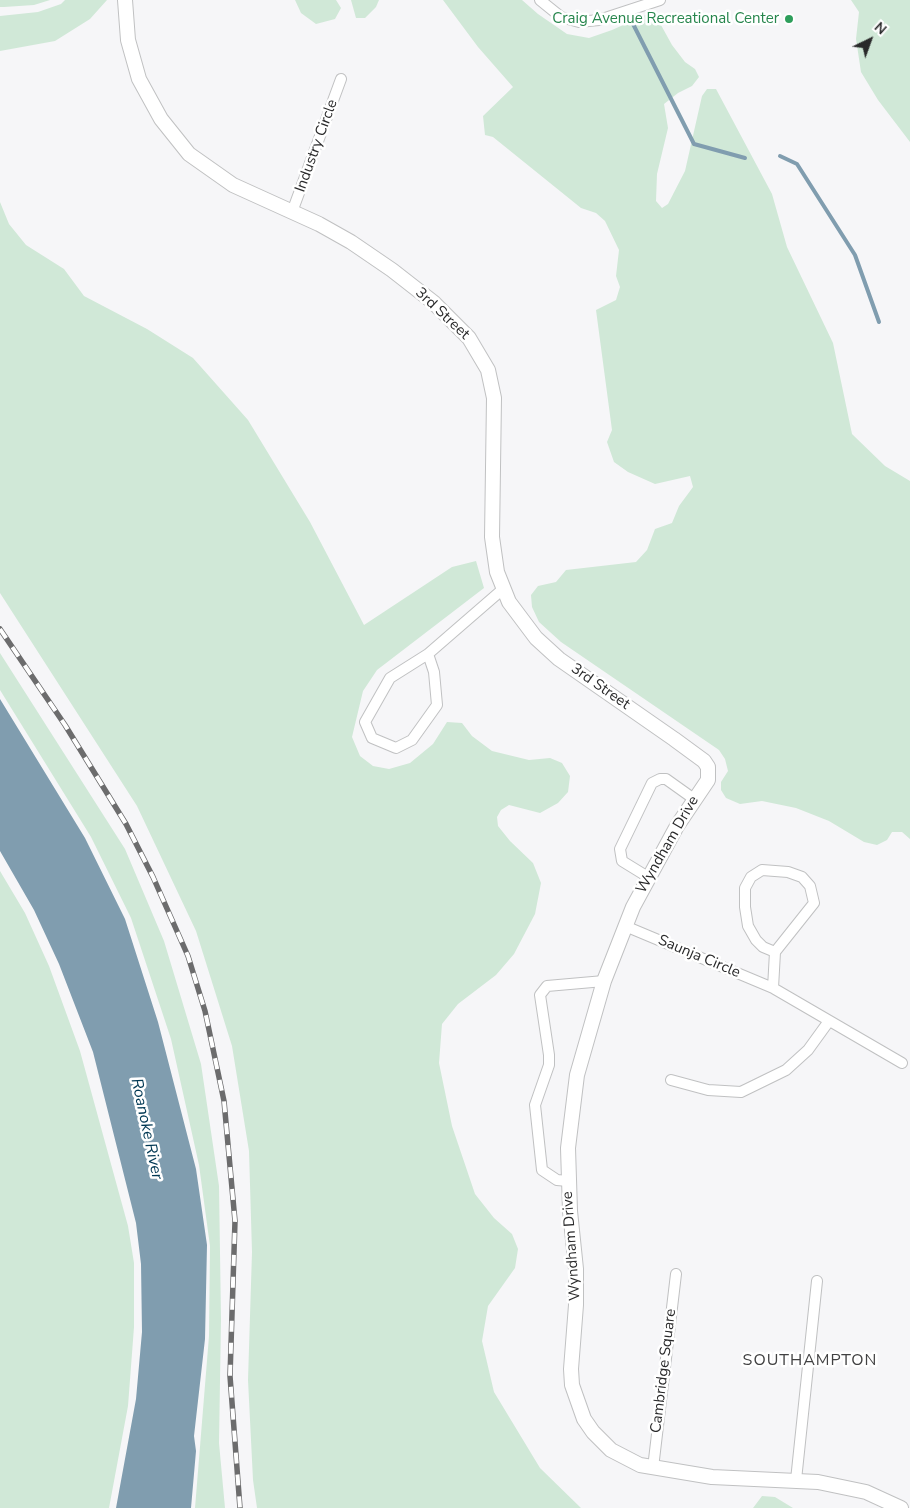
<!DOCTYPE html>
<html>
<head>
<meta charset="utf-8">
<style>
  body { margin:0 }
  #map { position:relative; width:910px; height:1508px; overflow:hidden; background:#f6f6f8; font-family:"Nunito Sans",sans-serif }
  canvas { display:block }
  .north { position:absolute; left:845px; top:15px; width:50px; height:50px; -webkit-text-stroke:4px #fff; paint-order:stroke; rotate:42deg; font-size:14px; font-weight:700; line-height:20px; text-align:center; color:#2a2a2b }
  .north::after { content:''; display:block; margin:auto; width:18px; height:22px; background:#2a2a2b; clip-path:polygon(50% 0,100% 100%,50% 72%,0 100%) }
</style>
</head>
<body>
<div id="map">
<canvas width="910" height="1508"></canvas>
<div class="north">N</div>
</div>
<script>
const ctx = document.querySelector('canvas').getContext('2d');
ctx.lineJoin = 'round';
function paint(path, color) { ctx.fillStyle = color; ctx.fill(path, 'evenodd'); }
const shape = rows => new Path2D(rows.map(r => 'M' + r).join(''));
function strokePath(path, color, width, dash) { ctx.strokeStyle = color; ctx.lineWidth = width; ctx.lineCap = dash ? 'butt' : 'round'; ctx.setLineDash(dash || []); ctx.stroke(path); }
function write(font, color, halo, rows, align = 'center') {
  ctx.font = font + ' "Nunito Sans",sans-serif'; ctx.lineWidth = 5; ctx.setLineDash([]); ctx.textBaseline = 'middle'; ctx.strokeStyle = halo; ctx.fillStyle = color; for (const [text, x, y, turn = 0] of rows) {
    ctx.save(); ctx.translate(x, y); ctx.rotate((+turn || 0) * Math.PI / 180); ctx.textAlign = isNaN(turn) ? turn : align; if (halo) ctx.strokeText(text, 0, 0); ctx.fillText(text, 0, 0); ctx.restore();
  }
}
paint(shape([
  [0,0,50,0,34,5,4,7,0,7],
  [65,0,107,0,90,19,55,41,0,51,0,16,38,12,61,4],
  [295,0,336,0,341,8,335,19,316,24,301,13],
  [351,0,379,0,376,7,365,18,356,18],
  [443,0,522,0,538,14,567,34,589,38,612,30,648,14,656,16,672,45,685,62,695,69,699,77,692,86,678,93,664,104,668,128,657,174,656,201,662,208,668,204,685,171,702,96,707,89,716,89,772,194,787,247,833,343,852,434,885,466,910,481,910,839,902,832,892,832,887,840,877,845,864,842,829,821,796,808,762,801,740,804,726,798,721,790,721,782,728,771,725,759,719,750,561,642,539,622,532,607,531,595,538,586,556,582,566,570,636,562,647,550,655,529,672,523,679,506,693,487,690,476,655,484,628,472,614,462,607,442,612,430,596,310,616,300,620,287,616,276,619,250,605,221,596,213,581,208,493,137,485,135,483,116,513,87,478,47],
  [851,0,910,0,910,142,878,100,861,72,856,39,859,12],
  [0,202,9,224,26,245,64,269,84,296,147,329,193,358,248,420,310,522,364,625,452,567,476,561,484,588,377,670,363,691,352,737,360,756,373,766,389,769,410,763,433,744,447,722,462,723,472,736,492,751,529,760,550,758,562,763,570,776,568,792,558,803,540,813,509,805,501,810,497,817,498,826,510,841,533,863,541,883,535,914,514,954,496,975,458,1004,442,1024,439,1063,452,1126,475,1194,494,1218,512,1234,518,1249,515,1268,488,1306,482,1341,494,1392,540,1468,581,1508,257,1508,253,1480,248,1380,252,1252,249,1151,232,1046,196,931,137,806,0,593],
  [0,653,125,849,164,941,201,1064,219,1186,221,1319,219,1443,225,1508,195,1508,209,1336,210,1246,199,1165,171,1039,131,918,91,837,0,690],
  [0,871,25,913,49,966,80,1051,128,1226,134,1263,134,1327,128,1406,109,1508,0,1508],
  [762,1496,775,1497,793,1508,753,1508]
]), '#d0e8d7');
paint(shape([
  [0,699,85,838,125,919,158,1022,196,1169,207,1245,205,1339,194,1436,196,1451,191,1508,116,1508,136,1399,142,1332,141,1264,136,1223,93,1052,59,964,34,910,0,851]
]), '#809daf');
strokePath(shape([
  [631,20,694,144,745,158],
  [780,156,797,164,855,255,879,322]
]), '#809daf', 4);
const street = shape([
  [540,0,561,17,579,22,599,20,660,0],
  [292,212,341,79],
  [428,654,434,672,437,705,412,740,396,748,372,738,365,722,390,678,428,654,503,589],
  [648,877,622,861,620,849,652,783,660,779,666,779,694,799],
  [625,926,773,988,902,1063],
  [773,988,775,952,814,903,810,886,802,877,788,872,762,870,751,877,745,888,745,907,748,926,756,940,763,947,775,952],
  [671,1080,708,1090,741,1092,786,1070,808,1050,829,1021],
  [568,1181,557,1180,542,1170,535,1105,549,1065,549,1055,540,995,547,986,604,981],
  [653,1468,676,1274],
  [796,1480,817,1281]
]);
const secondary = shape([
  [125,0,128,40,139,79,161,119,189,154,233,185,319,224,351,242,392,270,433,302,469,338,488,370,494,398,492,537,497,572,509,602,536,638,559,659,674,739,704,761,708,767,708,780,677,826,633,907,604,981,577,1075,568,1148,570,1211,576,1269,576,1305,571,1369,572,1385,584,1419,593,1432,611,1450,640,1465,712,1477,818,1482,866,1492,901,1508]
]);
strokePath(street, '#c0c1c2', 12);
strokePath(secondary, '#c0c1c2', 16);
strokePath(street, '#fff', 10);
strokePath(secondary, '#fff', 14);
const rail = shape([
  [0,629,65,725,126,824,153,877,188,956,205,1011,224,1101,235,1221,230,1376,240,1508]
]);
strokePath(rail, '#6c6c6d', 5.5);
strokePath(rail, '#fff', 4, [11]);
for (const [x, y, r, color] of [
  [789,19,5,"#2e9e5b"]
]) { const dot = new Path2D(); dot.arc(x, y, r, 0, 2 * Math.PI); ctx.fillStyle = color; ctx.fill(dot); strokePath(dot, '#fff', 2); }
write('15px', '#27864d', '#fff', [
  ["Craig Avenue Recreational Center",779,19]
], 'right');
write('15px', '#2a2a2b', '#fff', [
  ["Industry Circle",317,146,-70],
  ["3rd Street",442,314,43],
  ["3rd Street",600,687,35],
  ["Wyndham Drive",668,845,-60],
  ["Saunja Circle",699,957,23],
  ["Wyndham Drive",572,1246,-94],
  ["Cambridge Square",664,1371,-83]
]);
write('italic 16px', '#003853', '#fff', [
  ["Roanoke River",146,1129,78]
]);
ctx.letterSpacing = '1px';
write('16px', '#414142', '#fff', [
  ["SOUTHAMPTON",810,1361]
]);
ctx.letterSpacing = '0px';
</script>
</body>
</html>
